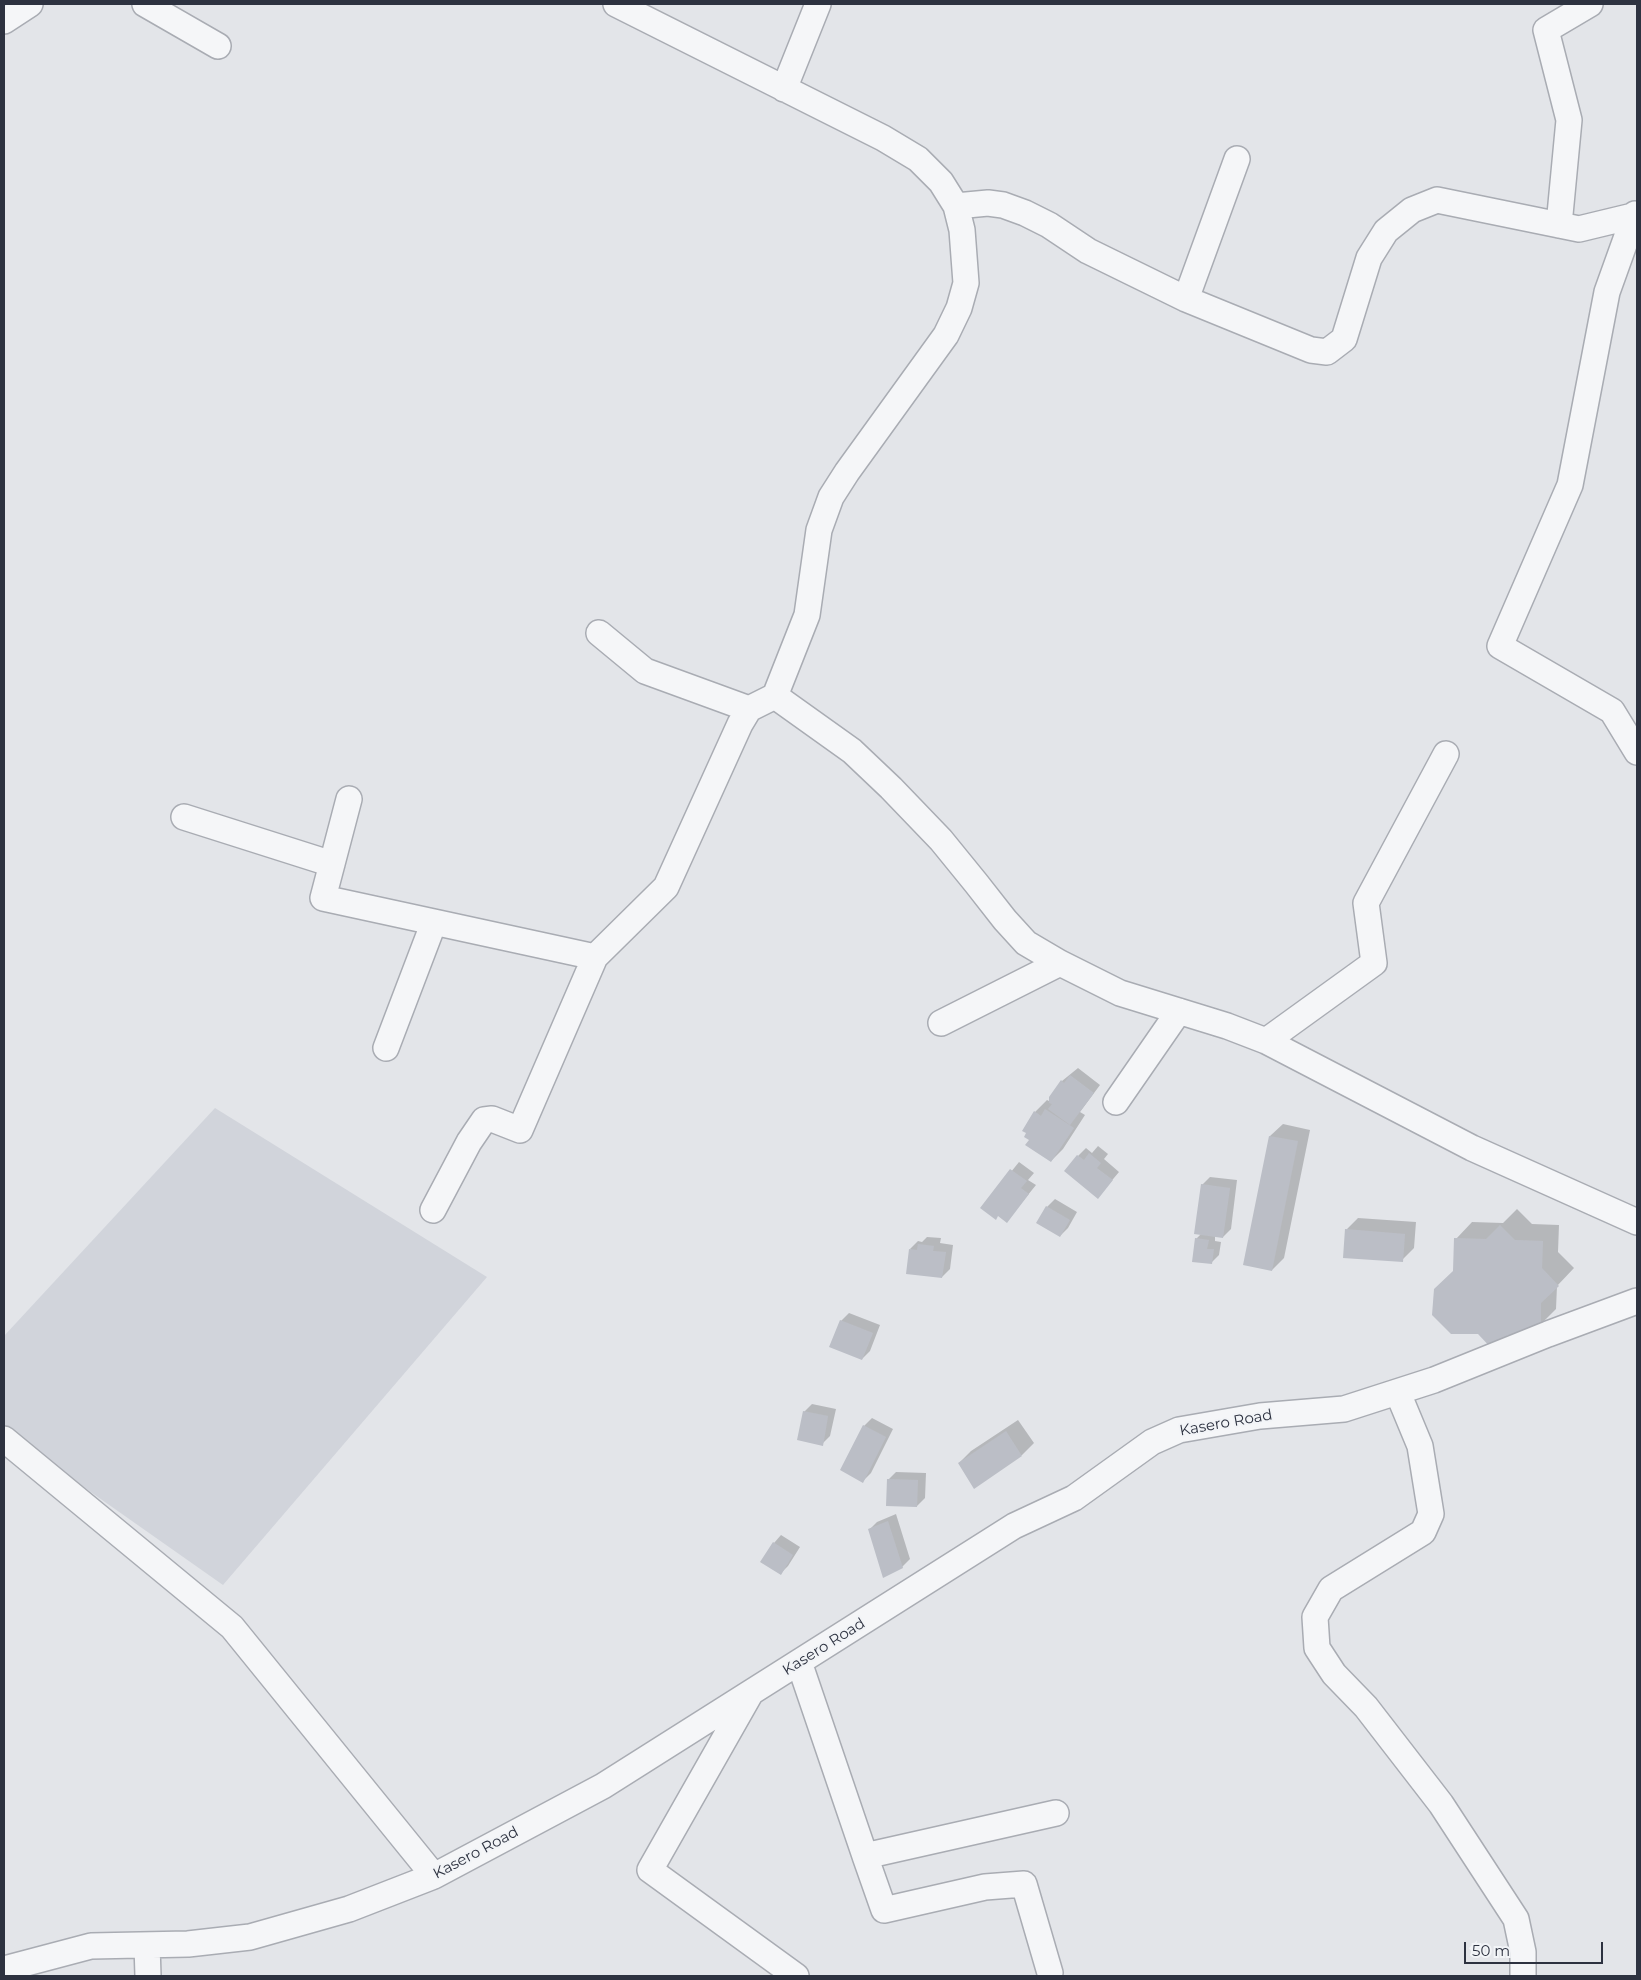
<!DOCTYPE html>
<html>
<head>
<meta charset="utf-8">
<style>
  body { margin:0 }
  #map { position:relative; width:1641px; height:1980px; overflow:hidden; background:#e3e5e9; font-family:Montserrat,sans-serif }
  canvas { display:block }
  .frame { position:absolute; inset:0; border:5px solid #2d3240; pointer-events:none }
  .scale { position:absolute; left:1464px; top:1942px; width:139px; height:22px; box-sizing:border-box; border:2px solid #2d3240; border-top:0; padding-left:6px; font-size:15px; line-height:18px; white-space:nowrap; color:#2d3240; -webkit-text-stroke:4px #f2f4f7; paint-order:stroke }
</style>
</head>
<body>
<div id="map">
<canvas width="1641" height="1980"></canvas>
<div class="frame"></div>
<div class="scale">50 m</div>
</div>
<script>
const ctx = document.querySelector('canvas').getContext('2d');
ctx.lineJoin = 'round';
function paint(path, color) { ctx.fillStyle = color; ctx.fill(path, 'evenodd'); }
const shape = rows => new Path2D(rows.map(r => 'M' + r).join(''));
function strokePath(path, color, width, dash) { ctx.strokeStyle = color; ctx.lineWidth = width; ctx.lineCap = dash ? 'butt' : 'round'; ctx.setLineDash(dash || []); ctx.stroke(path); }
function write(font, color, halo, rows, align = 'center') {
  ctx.font = font + ' Montserrat,sans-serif'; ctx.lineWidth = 4; ctx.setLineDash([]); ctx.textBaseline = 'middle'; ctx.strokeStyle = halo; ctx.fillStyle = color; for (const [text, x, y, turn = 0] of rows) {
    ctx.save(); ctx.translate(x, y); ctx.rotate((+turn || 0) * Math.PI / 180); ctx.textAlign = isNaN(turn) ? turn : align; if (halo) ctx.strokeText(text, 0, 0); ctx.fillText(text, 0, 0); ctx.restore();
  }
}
paint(shape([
  [215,1108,487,1277,223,1585,4,1431,4,1336]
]), '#d1d4db');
paint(shape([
  [1078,1068,1100,1085,1080,1112,1085,1115,1063,1149,1051,1161,1030,1139,1035,1112,1047,1100,1051,1102,1050,1098,1062,1081],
  [1283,1124,1310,1130,1284,1258,1272,1270,1245,1264,1270,1136],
  [1098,1146,1108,1154,1104,1159,1119,1172,1098,1197,1078,1156,1086,1148,1092,1153],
  [1019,1162,1034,1173,1028,1180,1036,1185,1007,1221,999,1215,982,1208],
  [1210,1177,1237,1180,1231,1229,1223,1237,1215,1236,1215,1241,1221,1242,1219,1255,1211,1263,1196,1239,1201,1234,1202,1185],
  [1055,1199,1077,1212,1068,1228,1060,1236,1047,1207],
  [1517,1209,1532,1224,1559,1225,1558,1252,1574,1268,1557,1286,1556,1309,1540,1325,1454,1271,1456,1239,1472,1222,1503,1223],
  [1358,1218,1416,1222,1414,1248,1402,1260,1346,1230],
  [927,1237,941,1238,940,1243,953,1245,950,1269,942,1277,910,1249,918,1241,922,1242],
  [849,1313,880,1325,870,1351,862,1359,841,1321],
  [812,1404,836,1409,830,1436,822,1444,804,1412],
  [872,1418,893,1429,871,1473,863,1481,864,1426],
  [1018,1420,1034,1443,1022,1455,959,1463,971,1451],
  [896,1472,926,1473,925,1498,917,1506,888,1480],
  [896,1514,910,1559,902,1567,869,1530,877,1522],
  [781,1535,800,1547,788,1566,780,1574,774,1543]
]), '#0003');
paint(shape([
  [1070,1075,1094,1093,1070,1125,1048,1109,1052,1104,1049,1103,1049,1097,1061,1080,1064,1083],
  [1045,1109,1074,1128,1051,1162,1025,1145,1029,1140,1024,1137,1026,1133,1022,1131,1034,1111,1041,1116],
  [1269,1136,1298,1141,1272,1271,1243,1265],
  [1089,1153,1101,1163,1097,1168,1113,1180,1098,1199,1064,1171,1077,1155,1084,1160],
  [1010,1169,1027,1181,1021,1188,1029,1194,1007,1223,998,1216,996,1220,980,1208],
  [1201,1184,1230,1188,1223,1238,1194,1234],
  [1046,1206,1070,1220,1060,1237,1036,1223],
  [1500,1225,1515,1240,1543,1241,1542,1268,1559,1286,1541,1303,1541,1326,1520,1336,1508,1335,1493,1350,1478,1334,1451,1334,1432,1315,1434,1289,1453,1271,1454,1238,1486,1239],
  [1345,1229,1405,1234,1403,1262,1343,1258],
  [1195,1238,1209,1240,1207,1249,1214,1249,1212,1264,1192,1262],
  [918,1244,934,1246,933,1251,946,1252,942,1278,906,1274,909,1249,917,1250],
  [840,1320,873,1333,862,1360,829,1347],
  [803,1411,828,1416,823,1446,797,1440],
  [863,1425,886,1437,863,1483,840,1470],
  [1006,1431,1022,1456,974,1489,958,1463],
  [887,1479,918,1480,917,1507,886,1506],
  [888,1521,903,1568,883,1578,868,1529],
  [773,1542,793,1555,781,1575,760,1562]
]), '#bbbec6');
const minor = shape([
  [145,4,218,46],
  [4,21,30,4],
  [784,89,818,4],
  [956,206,988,203,1003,205,1025,213,1049,225,1088,251,1186,299,1311,350,1327,352,1344,339,1369,258,1386,231,1412,210,1437,200,1579,229,1637,215],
  [1635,214,1607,292,1570,485,1500,646,1612,711,1637,752],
  [1559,225,1569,120,1546,30,1590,4],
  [1186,299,1237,159],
  [599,633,645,671,749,709],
  [775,696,852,751,891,788,941,840,976,883,1005,920,1026,943,1060,963,1120,993,1227,1026,1266,1041,1472,1148,1637,1222],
  [349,799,323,898,595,957],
  [184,817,332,864],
  [941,1023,1060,963],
  [1266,1041,1374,963,1366,903,1446,754],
  [386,1048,434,922],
  [1116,1102,1179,1011],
  [433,1210,469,1142,484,1120,492,1119,520,1130,595,957,666,887,740,724,749,709,775,696,807,615,819,530,831,497,847,472,946,335,959,308,966,283,962,230,956,206,941,182,918,159,883,138,616,4],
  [1398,1393,1420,1446,1431,1514,1423,1532,1331,1589,1315,1617,1317,1648,1334,1674,1366,1707,1441,1804,1516,1919,1523,1952,1523,1976],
  [4,1439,232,1627,434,1876],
  [799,1662,865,1856,1056,1813],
  [750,1694,650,1870,796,1976],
  [865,1856,884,1910,985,1887,1024,1884,1050,1973],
  [147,1945,148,1976],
  [4,1969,91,1946,188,1944,250,1937,349,1909,434,1876,603,1786,1014,1526,1074,1498,1152,1442,1179,1430,1260,1416,1344,1409,1434,1380,1548,1334,1637,1301]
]);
strokePath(minor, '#a9acb3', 28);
strokePath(minor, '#f5f6f8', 25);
write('15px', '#2d3240', '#f2f4f7', [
  ["Kasero Road",1226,1423,-10],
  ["Kasero Road",824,1647,-32],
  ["Kasero Road",476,1853,-28]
]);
</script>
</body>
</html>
